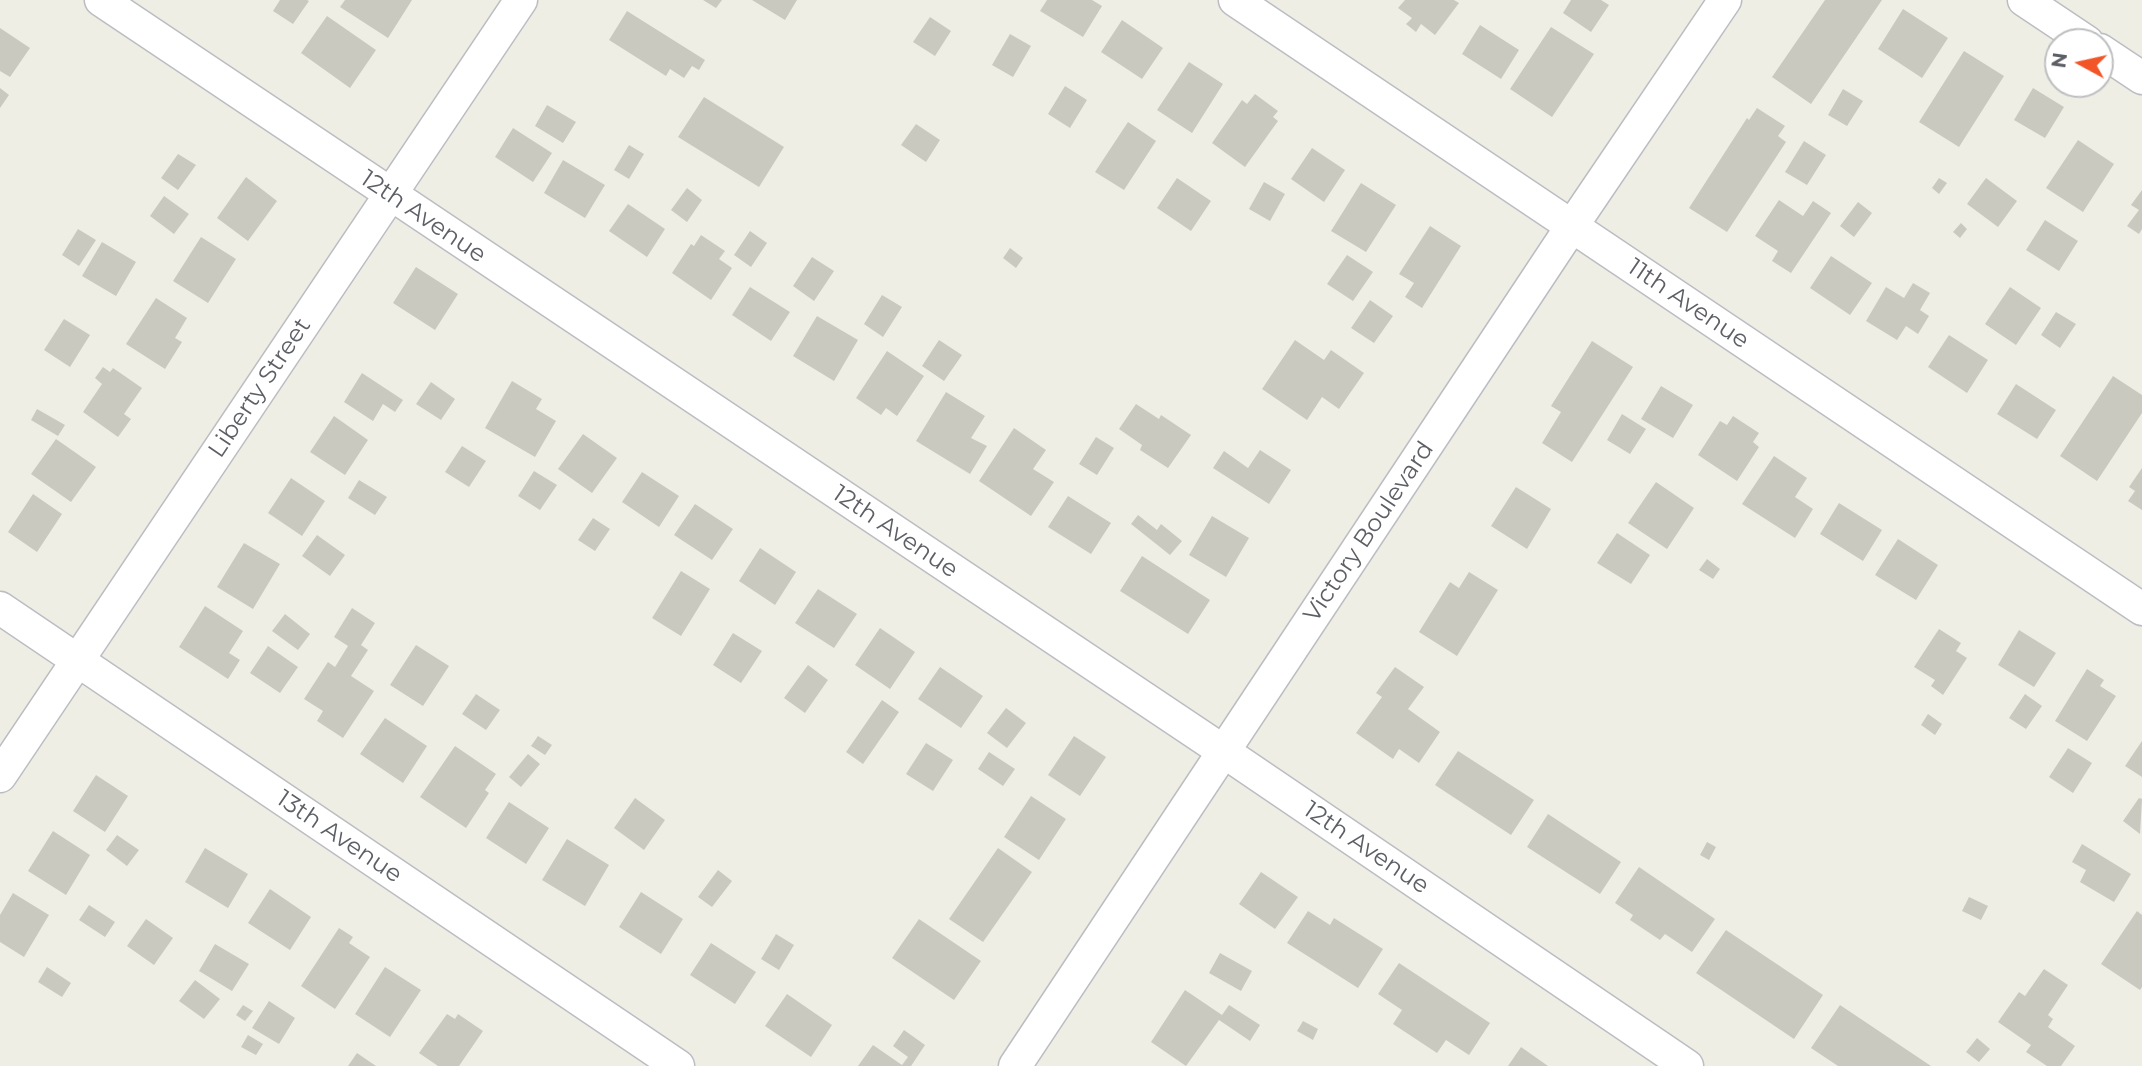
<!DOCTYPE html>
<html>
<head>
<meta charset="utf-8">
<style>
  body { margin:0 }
  #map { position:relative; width:2142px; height:1066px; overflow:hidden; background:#efeee4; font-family:Montserrat,sans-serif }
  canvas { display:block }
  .north { position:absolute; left:2044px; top:28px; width:70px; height:70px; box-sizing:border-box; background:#fff; border:2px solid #bebfc1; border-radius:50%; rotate:278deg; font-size:19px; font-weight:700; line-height:28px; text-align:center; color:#5c5f65 }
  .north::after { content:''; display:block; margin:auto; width:24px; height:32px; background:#f25528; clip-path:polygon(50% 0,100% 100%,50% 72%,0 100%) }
</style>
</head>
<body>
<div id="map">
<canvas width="2142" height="1066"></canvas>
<div class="north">N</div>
</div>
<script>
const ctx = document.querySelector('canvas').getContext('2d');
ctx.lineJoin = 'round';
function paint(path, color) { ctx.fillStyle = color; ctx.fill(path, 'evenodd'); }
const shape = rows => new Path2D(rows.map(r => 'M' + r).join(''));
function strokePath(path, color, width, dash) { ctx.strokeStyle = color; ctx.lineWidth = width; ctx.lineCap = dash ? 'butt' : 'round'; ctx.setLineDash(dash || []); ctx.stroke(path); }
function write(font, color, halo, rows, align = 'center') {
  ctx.font = font + ' Montserrat,sans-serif'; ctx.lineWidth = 5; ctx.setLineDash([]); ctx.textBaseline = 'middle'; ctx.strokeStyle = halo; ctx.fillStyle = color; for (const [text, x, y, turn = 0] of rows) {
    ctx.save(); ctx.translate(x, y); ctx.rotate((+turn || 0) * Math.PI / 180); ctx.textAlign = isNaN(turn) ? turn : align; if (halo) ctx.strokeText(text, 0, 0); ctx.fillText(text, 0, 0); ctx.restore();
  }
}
paint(shape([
  [280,0,307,0,309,1,293,24,273,11],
  [345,0,412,0,388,38,340,7],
  [703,0,722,0,716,8],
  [752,0,797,0,785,20],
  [1047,0,1092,0,1102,6,1083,37,1040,11],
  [1405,0,1454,0,1459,3,1435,35,1421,24,1416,32,1406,24,1412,18,1398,8],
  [1571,0,1601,0,1609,5,1591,32,1563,13],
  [1825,0,1882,0,1811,104,1772,77],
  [1903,9,1948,38,1922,78,1878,49],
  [627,11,705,60,699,70,692,66,684,78,670,69,666,76,609,40],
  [327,16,376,50,350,88,301,53],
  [930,17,951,31,935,56,913,42],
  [1122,20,1163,48,1142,79,1101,52],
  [1480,25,1519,50,1501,79,1462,54],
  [1551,27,1594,54,1552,117,1510,89],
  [0,28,30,48,10,77,0,71],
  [1010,34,1031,46,1013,77,992,65],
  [1964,51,2004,76,1959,147,1919,122],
  [1189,62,1223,84,1192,133,1157,110],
  [1065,86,1087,100,1070,128,1048,114],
  [0,88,9,95,0,108],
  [2033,88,2064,107,2045,138,2014,120],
  [1843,89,1863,101,1847,126,1828,115],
  [1255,94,1278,111,1273,117,1278,121,1245,167,1212,143,1242,100,1247,104],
  [704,97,784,147,759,187,678,137],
  [547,105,576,122,563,143,535,126],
  [1757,108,1785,126,1778,136,1786,142,1727,232,1689,208,1747,118,1749,120],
  [1128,122,1156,141,1124,190,1095,172],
  [916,124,940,140,926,162,901,145],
  [513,128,552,153,533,182,495,157],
  [2078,140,2114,164,2083,212,2046,188],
  [1804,141,1826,155,1807,185,1785,172],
  [629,145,644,154,629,179,614,170],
  [1312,148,1345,170,1324,202,1291,179],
  [178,154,196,165,178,190,161,178],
  [563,160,605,185,585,218,544,193],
  [246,177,277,201,248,241,217,218],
  [1177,178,1211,201,1191,231,1157,208],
  [1939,178,1947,183,1939,194,1932,188],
  [1986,178,2017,201,1998,227,1967,204],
  [1264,182,1285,194,1270,221,1249,209],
  [1361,183,1396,205,1366,252,1331,231],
  [687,188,702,200,687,222,671,210],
  [2142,190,2142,229,2139,234,2127,226,2139,210,2131,205],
  [164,196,189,214,174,234,150,216],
  [1779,200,1803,216,1813,201,1831,213,1791,273,1772,261,1778,251,1755,236],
  [1858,202,1872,213,1854,237,1840,226],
  [628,204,665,229,647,257,609,231],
  [2045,220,2078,241,2059,271,2026,250],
  [1961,223,1967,229,1960,238,1953,232],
  [1430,226,1461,246,1422,308,1405,297,1414,283,1399,274],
  [78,229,96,240,79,266,62,255],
  [750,231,767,243,751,267,734,255],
  [701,235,725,251,719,259,732,268,711,300,672,273,691,244,694,246],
  [201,237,236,259,208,303,173,281],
  [102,242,136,262,116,296,82,276],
  [1010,248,1023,258,1016,268,1003,258],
  [1347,255,1373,272,1353,301,1327,284],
  [1831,256,1872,283,1850,315,1810,288],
  [812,257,834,271,814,301,793,286],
  [416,267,458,294,435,330,393,303],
  [1913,283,1930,293,1920,310,1929,316,1918,334,1906,326,1897,340,1866,321,1886,287,1904,298],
  [750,287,790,312,771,341,732,315],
  [2010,287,2041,308,2016,345,1985,324],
  [882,295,902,307,883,337,864,324],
  [156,298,187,318,175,338,182,342,165,369,126,344],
  [1370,300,1393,316,1374,343,1351,328],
  [2056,312,2076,324,2060,348,2041,335],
  [817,316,858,340,834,381,793,356],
  [64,319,90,335,70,367,44,350],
  [1949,335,1988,360,1967,393,1928,367],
  [939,340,962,355,944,381,922,366],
  [1295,340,1324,360,1331,350,1364,373,1339,409,1322,397,1307,420,1262,389],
  [1592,341,1633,367,1572,462,1542,443,1561,412,1551,406],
  [887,351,924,376,897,416,886,408,881,415,856,398],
  [103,367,110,372,113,368,142,388,124,414,131,419,118,437,83,412,102,384,95,378],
  [362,373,403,400,395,412,383,404,373,421,344,402],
  [2113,376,2142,395,2142,413,2097,481,2060,456],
  [512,381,542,399,536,409,556,421,535,457,485,428],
  [431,382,455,399,441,420,416,404],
  [2016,384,2056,410,2037,439,1997,414],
  [1661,386,1693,405,1673,438,1641,419],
  [946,392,985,416,971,438,987,446,970,474,916,441],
  [1136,404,1159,419,1161,415,1191,435,1168,468,1140,450,1142,445,1119,429],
  [37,409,65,425,58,436,31,420],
  [1622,414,1646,429,1630,454,1607,440],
  [334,416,368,440,345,475,310,452],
  [1733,416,1759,433,1753,442,1759,447,1737,481,1698,455,1720,421,1727,425],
  [1014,428,1046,450,1033,469,1054,482,1031,516,979,481],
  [583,434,617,458,592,493,558,469],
  [1096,437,1114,448,1097,475,1079,464],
  [56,439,96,467,71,502,31,474],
  [462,446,486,461,469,487,445,472],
  [1260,450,1291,470,1269,504,1213,468,1224,451,1248,468],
  [1774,456,1807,478,1795,497,1813,509,1795,538,1742,504],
  [2142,468,2142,510,2128,501,2135,491,2129,487],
  [534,471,557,485,540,510,518,496],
  [642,472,679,496,659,527,622,502],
  [291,478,325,501,302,536,268,513],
  [359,480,387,497,375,515,348,498],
  [1656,482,1694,508,1667,549,1628,523],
  [1516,487,1551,509,1527,549,1491,526],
  [33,494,62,514,37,552,8,532],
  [1068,496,1111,523,1091,554,1048,527],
  [1839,503,1882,530,1863,561,1820,534],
  [695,504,733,529,712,560,674,535],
  [1138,515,1157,530,1161,524,1182,541,1170,555,1131,524],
  [1212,516,1249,538,1226,577,1189,555],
  [593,518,610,529,595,551,578,540],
  [1617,533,1650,555,1631,584,1597,563],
  [317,535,345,555,330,576,302,556],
  [1898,539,1938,565,1916,600,1875,575],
  [244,543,280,564,253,609,217,587],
  [760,548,796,572,775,605,739,581],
  [1142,556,1210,600,1188,634,1120,591],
  [1707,559,1720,569,1713,579,1699,570],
  [681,571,710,589,681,636,652,618],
  [1469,572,1498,590,1457,656,1419,632,1450,582,1459,588],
  [818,589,857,614,834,648,795,623],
  [205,606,243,631,229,653,240,660,228,679,179,647],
  [352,608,375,623,361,645,368,650,351,676,374,691,343,738,317,721,323,711,304,699,328,662,335,667,348,646,334,637],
  [285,614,310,634,298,650,272,631],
  [880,628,915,652,890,689,855,665],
  [1939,629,1961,643,1956,651,1967,658,1943,695,1931,686,1935,680,1914,667],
  [2019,630,2056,653,2034,687,1998,665],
  [733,633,762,651,741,683,713,665],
  [416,645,449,666,423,706,390,685],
  [268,646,298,667,280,693,250,673],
  [808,665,828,680,805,713,784,698],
  [940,667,983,696,961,728,918,699],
  [1395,667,1424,687,1408,709,1440,732,1419,763,1399,749,1393,759,1356,733,1382,697,1376,693],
  [2087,669,2104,680,2100,686,2116,696,2087,741,2055,721],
  [476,694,500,710,486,730,462,714],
  [2025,694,2042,706,2026,729,2009,718],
  [882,700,899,712,863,764,846,752],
  [1006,708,1026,723,1007,748,987,733],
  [1928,714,1942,724,1935,735,1921,725],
  [385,718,427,746,403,783,360,754],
  [538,736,552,745,545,755,531,746],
  [1074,736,1106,757,1080,796,1048,775],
  [2142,741,2142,777,2125,766],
  [926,743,953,760,933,791,906,774],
  [455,746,496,774,485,790,489,793,466,828,420,797],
  [2068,748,2092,763,2073,793,2049,777],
  [1458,751,1534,800,1511,835,1435,785],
  [989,752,1015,769,1003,786,978,769],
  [528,754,540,764,521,787,509,777],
  [96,775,128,796,105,832,73,811],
  [1031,796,1066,819,1039,860,1004,837],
  [635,798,665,820,644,850,614,828],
  [2139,798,2142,799,2140,834,2123,821],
  [509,802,549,828,526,864,486,838],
  [1548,814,1621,862,1600,894,1527,847],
  [53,831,90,855,66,895,28,871],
  [117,835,139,850,127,866,106,850],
  [567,839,609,865,585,906,542,880],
  [1707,842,1716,847,1709,860,1700,855],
  [2082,844,2131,874,2114,902,2080,882,2086,870,2072,862],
  [205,848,248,874,228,908,185,882],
  [998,848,1032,872,983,942,949,919],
  [1639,867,1715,919,1692,952,1665,934,1660,940,1630,920,1633,915,1615,903],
  [718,870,732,881,712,907,698,897],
  [1261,872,1298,897,1275,929,1239,904],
  [270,889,311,917,290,950,248,923],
  [641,892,683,919,661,954,619,927],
  [13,893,49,915,24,957,0,942,0,915],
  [1969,897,1988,906,1981,920,1962,911],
  [89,905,115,922,105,937,79,920],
  [1308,911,1330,925,1334,918,1383,949,1358,988,1287,943],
  [2137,911,2142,915,2142,987,2140,990,2101,964],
  [146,919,173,938,154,965,127,946],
  [919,919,981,961,954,1000,892,958],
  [339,928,353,937,349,943,370,957,335,1009,301,986],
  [1726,930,1823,995,1794,1039,1696,973],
  [776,934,794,945,779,970,761,959],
  [711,943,756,972,735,1004,690,975],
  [215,944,249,964,232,991,199,971],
  [1220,953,1252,971,1241,991,1209,973],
  [1399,963,1490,1023,1469,1055,1446,1040,1437,1053,1393,1024,1402,1010,1378,994],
  [47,967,71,983,62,997,38,982],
  [385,967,421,990,390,1037,355,1014],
  [2044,969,2068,985,2048,1015,2053,1019,2048,1027,2075,1046,2061,1066,2047,1066,2026,1052,2031,1045,1998,1022,2019,992,2025,996],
  [195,980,220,999,204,1019,179,1001],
  [1185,990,1222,1015,1229,1005,1260,1025,1250,1041,1219,1020,1186,1066,1151,1042],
  [787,994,832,1025,811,1057,765,1026],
  [269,1001,295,1018,279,1044,252,1028],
  [243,1005,253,1011,245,1021,236,1015],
  [1840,1005,1931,1066,1838,1066,1811,1048],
  [447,1014,455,1019,458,1014,483,1031,459,1066,438,1066,419,1053],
  [1303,1021,1318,1029,1313,1040,1297,1031],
  [904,1030,925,1045,911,1066,858,1066,873,1045,902,1065,908,1057,893,1046],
  [248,1035,263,1044,256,1055,241,1047],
  [1977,1038,1990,1049,1979,1062,1966,1052],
  [1521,1047,1548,1066,1508,1066],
  [357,1053,376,1066,348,1066]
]), '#cac9c0');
const street = shape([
  [101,0,1223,751,1687,1066],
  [1235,0,2142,609],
  [2024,0,2087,42],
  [2100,50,2142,78],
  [0,608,678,1066],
  [0,776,521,0],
  [1015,1066,1572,226,1725,0]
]);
strokePath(street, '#bcbdc3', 35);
strokePath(street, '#fff', 32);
write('24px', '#5c5f65', '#fff', [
  ["12th Avenue",423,217,34],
  ["11th Avenue",1688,304,34],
  ["Liberty Street",260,388,-56],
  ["12th Avenue",895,532,34],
  ["Victory Boulevard",1369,532,-56],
  ["13th Avenue",339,837,34],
  ["12th Avenue",1366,848,34]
]);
</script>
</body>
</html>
